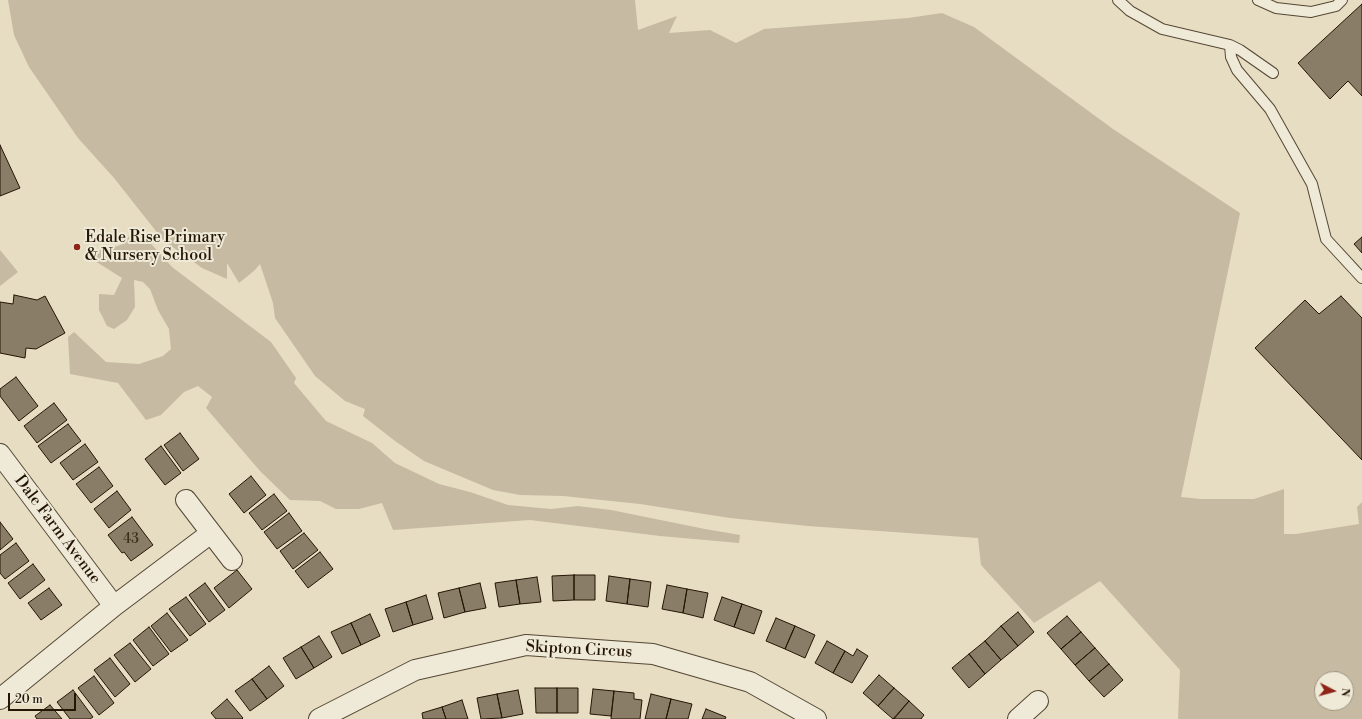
<!DOCTYPE html>
<html>
<head>
<meta charset="utf-8">
<style>
  body { margin:0 }
  #map { position:relative; width:1362px; height:719px; overflow:hidden; background:#e7ddc2; font-family:"Libre Bodoni",serif }
  canvas { display:block }
  .north { position:absolute; left:1314px; top:671px; width:40px; height:40px; box-sizing:border-box; background:#efe9d7; border:1px solid #9e9483; border-radius:50%; rotate:96deg; font-size:11px; font-weight:700; line-height:16px; text-align:center; color:#241505 }
  .north::after { content:''; display:block; margin:auto; width:14px; height:18px; background:#8f2418; clip-path:polygon(50% 0,100% 100%,50% 72%,0 100%) }
  .scale { position:absolute; left:8px; top:693px; width:68px; height:18px; box-sizing:border-box; border:2px solid #241505; border-top:0; padding-left:5px; font-size:12px; line-height:14px; white-space:nowrap; color:#241505; -webkit-text-stroke:3px #efe9d7; paint-order:stroke }
</style>
</head>
<body>
<div id="map">
<canvas width="1362" height="719"></canvas>
<div class="north">N</div>
<div class="scale">20 m</div>
</div>
<script>
const ctx = document.querySelector('canvas').getContext('2d');
ctx.lineJoin = 'round';
function paint(path, color) { ctx.fillStyle = color; ctx.fill(path, 'evenodd'); }
const shape = rows => new Path2D(rows.map(r => 'M' + r).join(''));
function strokePath(path, color, width, dash) { ctx.strokeStyle = color; ctx.lineWidth = width; ctx.lineCap = dash ? 'butt' : 'round'; ctx.setLineDash(dash || []); ctx.stroke(path); }
function write(font, color, halo, rows, align = 'center') {
  ctx.font = font + ' "Libre Bodoni",serif'; ctx.lineWidth = 4; ctx.setLineDash([]); ctx.textBaseline = 'middle'; ctx.strokeStyle = halo; ctx.fillStyle = color; for (const [text, x, y, turn = 0] of rows) {
    ctx.save(); ctx.translate(x, y); ctx.rotate((+turn || 0) * Math.PI / 180); ctx.textAlign = isNaN(turn) ? turn : align; if (halo) ctx.strokeText(text, 0, 0); ctx.fillText(text, 0, 0); ctx.restore();
  }
}
paint(shape([
  [8,0,635,0,638,30,677,16,669,33,710,30,736,43,764,29,908,18,942,13,974,27,1113,129,1240,213,1181,497,1201,499,1254,499,1284,489,1284,534,1296,534,1359,524,1357,507,1362,502,1362,719,1178,719,1180,670,1100,581,1034,623,981,565,978,538,808,526,730,518,640,504,563,496,520,495,493,490,424,461,395,441,363,416,365,409,345,401,315,376,275,318,273,303,260,264,255,270,239,283,227,263,227,279,202,268,163,240,114,178,78,138,29,67,14,35],
  [1322,679,1346,679,1346,703,1322,703],
  [136,227,172,267,271,342,296,378,294,383,326,421,372,443,395,463,439,484,470,492,508,505,551,509,578,506,611,510,705,529,740,535,739,543,660,536,530,520,393,530,382,503,359,509,336,509,320,501,290,500,260,471,206,408,212,397,198,386,184,392,161,415,146,420,118,383,70,374,68,337,74,332,106,362,139,364,163,356,171,349,169,329,158,310,150,289,143,282,134,280,135,307,127,320,114,329,107,326,99,310,99,294,114,295,122,278,95,261,99,250,109,249,123,244],
  [0,250,18,272,0,286]
]), '#c6bba2');
const building = shape([
  [1362,4,1362,96,1348,81,1330,99,1298,63,1362,4],
  [0,145,20,188,0,196,0,145],
  [1362,237,1362,253,1354,244,1362,237],
  [14,295,37,300,45,296,65,333,36,349,26,348,25,358,0,353,0,302,13,304,14,295],
  [1341,296,1362,318,1362,460,1255,348,1305,300,1319,314,1341,296],
  [16,377,38,406,19,421,0,396,0,389,16,377],
  [54,403,67,420,37,443,24,426,54,403],
  [68,424,81,441,51,463,38,446,68,424],
  [180,433,199,459,183,471,164,445,180,433],
  [85,444,98,462,73,480,60,463,85,444],
  [161,446,181,473,165,485,145,459,161,446],
  [99,467,113,486,91,503,76,484,99,467],
  [251,476,266,495,244,513,229,494,251,476],
  [117,491,131,510,109,528,94,509,117,491],
  [274,494,287,511,262,530,249,513,274,494],
  [289,513,302,531,277,549,264,532,289,513],
  [132,517,153,545,131,561,124,552,122,553,108,535,132,517],
  [0,522,13,539,0,550,0,522],
  [304,533,318,550,293,569,280,551,304,533],
  [16,543,29,561,5,579,0,573,0,555,16,543],
  [320,552,333,569,308,588,295,571,320,552],
  [33,564,45,580,20,599,8,583,33,564],
  [237,570,252,589,229,608,214,588,237,570],
  [574,575,595,575,595,600,574,600,574,575],
  [574,575,574,600,553,601,552,576,574,575],
  [609,576,630,579,627,604,606,601,609,576],
  [537,577,541,602,520,604,516,580,537,577],
  [630,579,651,582,648,607,627,604,630,579],
  [516,580,520,604,499,607,495,583,516,580],
  [205,583,225,610,209,622,189,595,205,583],
  [480,583,486,608,465,612,459,588,480,583],
  [667,585,687,589,683,613,662,609,667,585],
  [49,588,62,605,41,620,28,603,49,588],
  [459,588,465,612,444,618,438,593,459,588],
  [687,589,708,593,703,618,683,613,687,589],
  [426,595,433,619,413,625,406,602,426,595],
  [186,597,206,624,190,636,169,609,186,597],
  [722,597,742,604,734,627,714,620,722,597],
  [406,602,413,625,393,632,385,609,406,602],
  [742,604,762,611,754,634,734,627,742,604],
  [1018,612,1034,632,1018,646,1001,626,1018,612],
  [167,613,188,640,171,652,151,626,167,613],
  [370,614,380,636,361,645,351,623,370,614],
  [1067,616,1081,632,1061,649,1047,633,1067,616],
  [776,618,795,626,785,649,766,641,776,618],
  [351,623,361,645,342,654,331,632,351,623],
  [795,626,815,635,805,658,785,649,795,626],
  [1001,626,1018,646,1001,660,985,641,1001,626],
  [149,627,169,654,153,666,133,640,149,627],
  [1081,632,1095,648,1075,665,1061,649,1081,632],
  [319,636,332,657,314,668,301,647,319,636],
  [827,641,845,651,833,673,815,663,827,641],
  [985,641,1001,660,985,674,969,654,985,641],
  [130,643,151,669,135,682,114,655,130,643],
  [301,647,314,668,296,679,283,658,301,647],
  [1095,648,1109,664,1089,681,1075,665,1095,648],
  [857,649,868,656,852,683,833,673,845,651,853,656,857,649],
  [969,654,985,674,969,688,952,668,969,654],
  [110,658,130,684,115,697,94,670,110,658],
  [1109,664,1123,680,1104,697,1089,681,1109,664],
  [269,666,284,686,267,699,252,679,269,666],
  [879,675,894,688,878,706,863,693,879,675],
  [94,676,114,703,99,715,78,688,94,676],
  [252,679,267,699,250,711,235,691,252,679],
  [535,688,557,688,557,713,536,713,535,688],
  [557,688,578,688,578,713,557,713,557,688],
  [894,688,909,701,893,719,878,706,894,688],
  [593,689,614,691,611,716,590,714,593,689],
  [73,690,93,717,90,719,70,719,57,702,73,690],
  [518,690,523,714,502,718,497,694,518,690],
  [614,691,634,693,634,699,642,700,640,719,611,719,614,691],
  [497,694,502,718,481,719,477,698,497,694],
  [651,694,671,699,666,719,645,719,651,694],
  [227,699,243,718,242,719,216,719,211,713,227,699],
  [671,699,692,704,688,719,666,719,671,699],
  [462,700,468,719,446,719,442,707,462,700],
  [909,701,924,715,921,719,894,719,909,701],
  [50,705,62,719,37,719,35,716,50,705],
  [442,707,446,719,423,719,422,713,442,707],
  [706,709,726,717,725,719,702,719,706,709]
]);
paint(building, '#897d67');
strokePath(building, '#241505', 1);
const service = shape([
  [1118,0,1130,11,1162,29,1230,45,1231,57,1237,70,1270,109,1312,184,1326,239,1362,278],
  [1258,0,1276,8,1311,12,1336,6,1342,0],
  [1230,45,1240,50,1273,73]
]);
const minor = shape([
  [0,454,114,606],
  [186,500,232,560],
  [0,699,114,606,211,533],
  [319,719,415,670,526,645,653,654,750,682,816,719],
  [1018,719,1038,701]
]);
strokePath(service, '#554734', 12);
strokePath(minor, '#554734', 22);
strokePath(service, '#efe9d7', 10);
strokePath(minor, '#efe9d7', 20);
for (const [x, y, r, color] of [
  [77,247,4,"#8f2418"]
]) { const dot = new Path2D(); dot.arc(x, y, r, 0, 2 * Math.PI); ctx.fillStyle = color; ctx.fill(dot); strokePath(dot, '#efe9d7', 1.5); }
write('14px', '#3d2f1e', null, [
  ["43",131,540]
]);
write('16px', '#241505', '#efe9d7', [
  ["Edale Rise Primary",85,238],
  ["& Nursery School",85,256]
], 'left');
write('16px', '#241505', '#efe9d7', [
  ["Dale Farm Avenue",57,530,53],
  ["Skipton Circus",579,650,3]
]);
</script>
</body>
</html>
